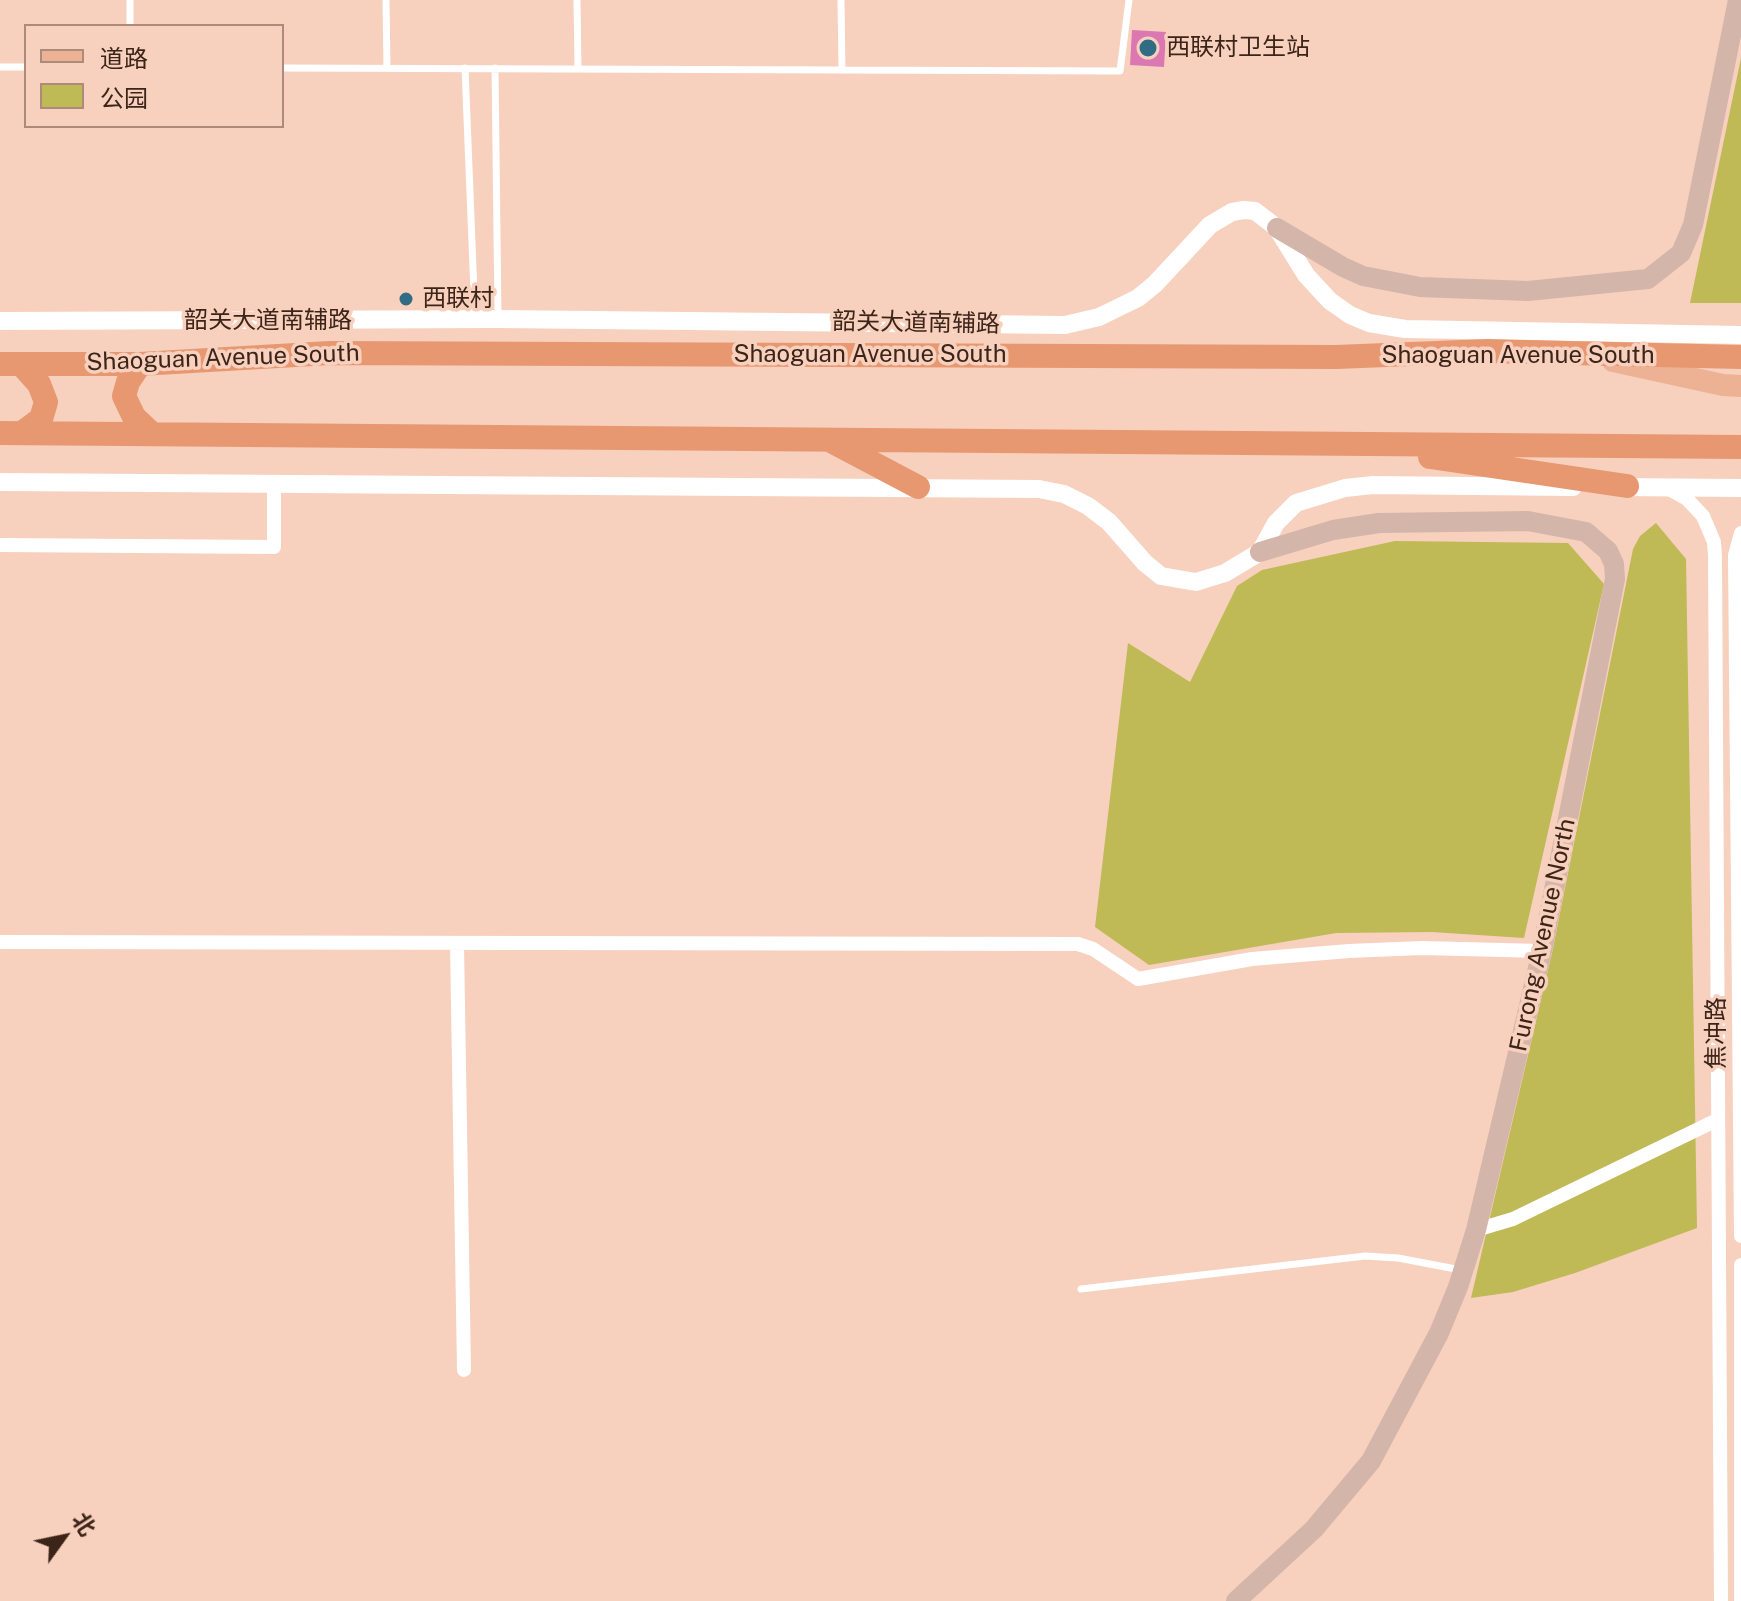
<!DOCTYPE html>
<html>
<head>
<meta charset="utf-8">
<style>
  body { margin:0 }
  #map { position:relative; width:1741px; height:1601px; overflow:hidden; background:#f7d0be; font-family:"Public Sans","Noto Sans SC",sans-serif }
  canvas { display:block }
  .legend { position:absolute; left:24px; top:24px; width:260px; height:104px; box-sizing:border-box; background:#f7d0be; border:2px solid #ad8b7c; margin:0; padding:10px 14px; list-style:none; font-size:24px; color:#3d2419 }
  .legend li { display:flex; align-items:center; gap:16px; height:40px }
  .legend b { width:40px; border:2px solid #ad8b7c }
  .north { position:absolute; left:24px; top:1497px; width:80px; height:80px; -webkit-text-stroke:6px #f7d0be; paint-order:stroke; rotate:57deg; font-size:22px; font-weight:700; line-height:32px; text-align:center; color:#3d2419 }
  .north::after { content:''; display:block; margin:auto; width:28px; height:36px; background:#3d2419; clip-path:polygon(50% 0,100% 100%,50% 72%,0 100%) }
</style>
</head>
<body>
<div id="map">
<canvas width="1741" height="1601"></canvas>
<ul class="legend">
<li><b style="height:10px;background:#edb294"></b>道路</li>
<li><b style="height:22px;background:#bfb956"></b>公园</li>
</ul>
<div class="north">北</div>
</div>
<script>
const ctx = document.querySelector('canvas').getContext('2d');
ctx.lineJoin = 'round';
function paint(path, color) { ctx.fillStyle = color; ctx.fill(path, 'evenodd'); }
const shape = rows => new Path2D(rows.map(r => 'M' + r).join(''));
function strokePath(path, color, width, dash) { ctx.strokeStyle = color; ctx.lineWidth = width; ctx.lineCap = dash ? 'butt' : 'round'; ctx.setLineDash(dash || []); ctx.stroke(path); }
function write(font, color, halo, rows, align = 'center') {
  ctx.font = font + ' "Public Sans","Noto Sans SC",sans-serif'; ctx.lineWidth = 7; ctx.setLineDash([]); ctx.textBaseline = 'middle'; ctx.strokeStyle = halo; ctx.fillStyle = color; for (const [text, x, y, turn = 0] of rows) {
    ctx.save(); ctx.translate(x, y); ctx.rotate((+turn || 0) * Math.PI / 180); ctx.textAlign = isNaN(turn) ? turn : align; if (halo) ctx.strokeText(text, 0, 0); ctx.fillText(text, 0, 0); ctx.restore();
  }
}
paint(shape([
  [1741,58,1741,303,1690,303],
  [1656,523,1686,559,1697,1228,1575,1273,1513,1292,1471,1298,1552,953,1633,549,1640,536],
  [1395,541,1568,543,1604,584,1524,938,1432,932,1336,933,1149,965,1095,927,1128,643,1190,682,1237,586,1262,570]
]), '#bfb956');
paint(shape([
  [1132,30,1166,32,1164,67,1130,65]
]), '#db77b1');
strokePath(shape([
  [130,0,130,26],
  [386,0,387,68],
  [577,0,578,69],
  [841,0,842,70],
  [0,67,26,67],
  [282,68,1120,71,1129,0],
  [465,68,475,318],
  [495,68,498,317],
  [1081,1289,1365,1256,1398,1258,1461,1270]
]), '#fff', 7);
strokePath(shape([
  [1669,489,1687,499,1703,516,1714,542,1715,556,1721,1601],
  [1741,533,1735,555,1741,1236],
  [0,545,274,547,274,483],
  [0,942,1078,944,1093,949,1138,979,1252,959,1349,951,1422,948,1542,951],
  [457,944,464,1370],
  [1476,1230,1513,1219,1717,1120],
  [1741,1601,1741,1265]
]), '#fff', 14);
strokePath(shape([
  [0,321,498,319,1065,325,1099,317,1138,298,1155,284,1210,225,1232,212,1244,210,1255,211,1277,228,1306,275,1330,301,1350,315,1369,323,1405,329,1741,335],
  [0,482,1039,489,1064,494,1088,506,1109,522,1145,563,1161,576,1196,582,1225,573,1260,552,1276,523,1296,503,1345,488,1373,485,1573,487],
  [1615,487,1741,488]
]), '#fff', 18);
strokePath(shape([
  [1277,228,1343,267,1363,276,1420,287,1528,291,1648,279,1681,253,1693,225,1738,0],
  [1236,1601,1314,1529,1371,1461,1439,1333,1458,1287,1476,1230,1542,951,1615,579,1614,564,1608,551,1586,532,1528,521,1379,523,1333,530,1260,552]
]), '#d3b5a9', 20);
strokePath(shape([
  [1613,361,1723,385,1741,386]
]), '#edb294', 22);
strokePath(shape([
  [0,364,140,364,330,353,1336,357,1487,351,1741,357],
  [21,364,39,384,46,402,41,419,22,433],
  [140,364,128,382,124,396,134,417,151,433],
  [0,433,1741,447],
  [831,441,918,487],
  [1430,457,1627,486]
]), '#e79870', 24);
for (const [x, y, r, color] of [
  [1148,48,10,"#306d84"],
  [406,299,8,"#306d84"]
]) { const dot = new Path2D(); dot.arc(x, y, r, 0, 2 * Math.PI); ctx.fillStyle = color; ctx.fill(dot); strokePath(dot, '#f7d0be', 3); }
write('24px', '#3d2419', '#f7d0be', [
  ["西联村卫生站",1166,48],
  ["西联村",422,299]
], 'left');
write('24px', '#3d2419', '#f7d0be', [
  ["韶关大道南辅路",268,321],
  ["韶关大道南辅路",916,323,1],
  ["Shaoguan Avenue South",870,355],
  ["Shaoguan Avenue South",1518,356],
  ["Shaoguan Avenue South",223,358,-2],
  ["Furong Avenue North",1543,935,-78],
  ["焦冲路",1717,1033,-90]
]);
</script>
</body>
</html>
